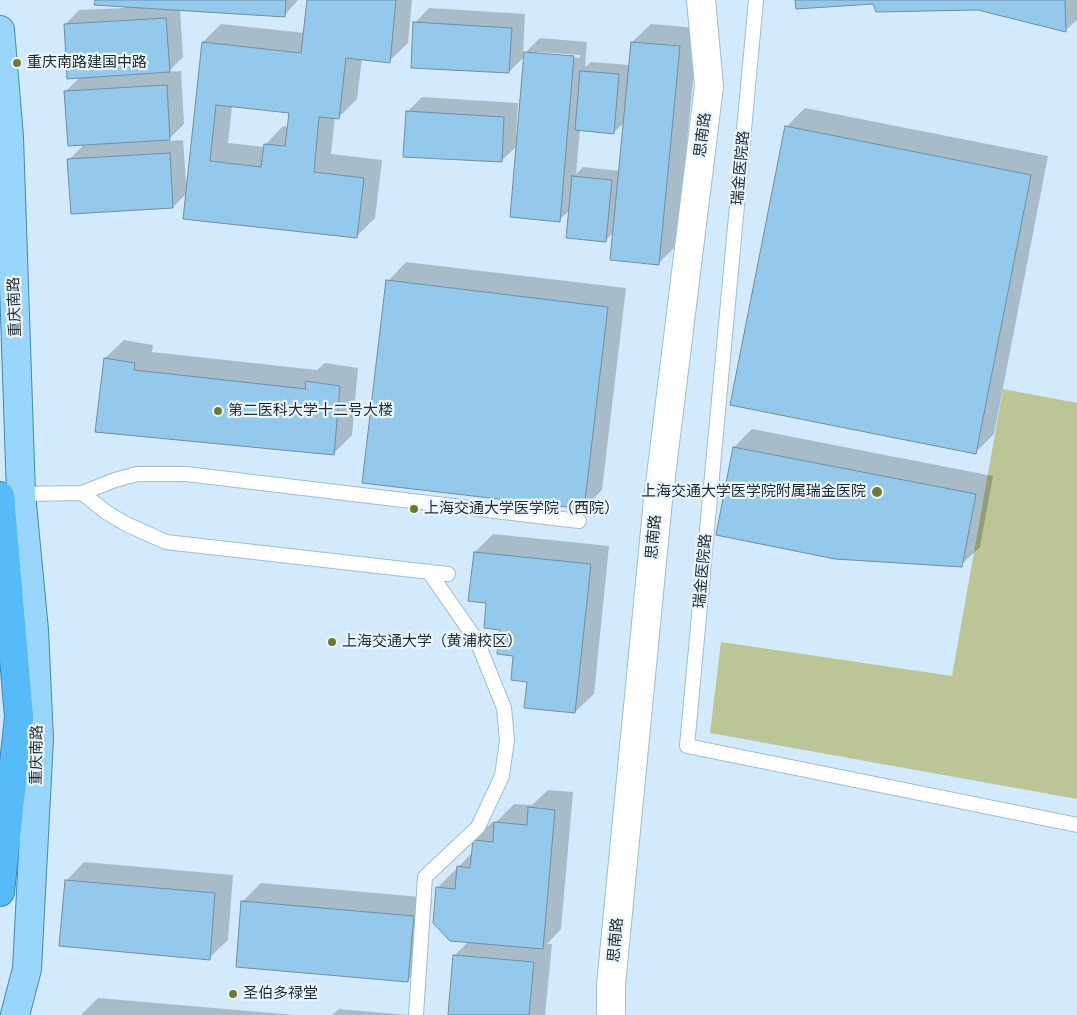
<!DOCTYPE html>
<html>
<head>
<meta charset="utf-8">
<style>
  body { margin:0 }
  canvas { display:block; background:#d2eafb }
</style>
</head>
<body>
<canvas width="1077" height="1015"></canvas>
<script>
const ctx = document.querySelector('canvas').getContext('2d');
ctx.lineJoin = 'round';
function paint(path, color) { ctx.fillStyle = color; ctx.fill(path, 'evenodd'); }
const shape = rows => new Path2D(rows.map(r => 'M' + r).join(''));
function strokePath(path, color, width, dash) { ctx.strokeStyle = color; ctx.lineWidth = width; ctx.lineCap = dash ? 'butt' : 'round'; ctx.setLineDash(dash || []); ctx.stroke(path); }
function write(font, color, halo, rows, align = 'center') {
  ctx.font = font + ' "Open Sans","Noto Sans SC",sans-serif'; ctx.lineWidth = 4.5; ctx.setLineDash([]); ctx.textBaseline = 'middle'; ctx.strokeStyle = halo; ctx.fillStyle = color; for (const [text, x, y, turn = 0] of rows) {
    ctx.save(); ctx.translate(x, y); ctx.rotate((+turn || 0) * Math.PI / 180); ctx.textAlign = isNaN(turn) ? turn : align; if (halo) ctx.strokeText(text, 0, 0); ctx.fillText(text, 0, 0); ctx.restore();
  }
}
paint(shape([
  [1003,389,1077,403,1077,799,710,733,721,642,952,676]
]), '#bbc595');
paint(shape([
  [96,0,298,0,284,16,180,9,183,57,168,72,181,71,184,124,167,141,183,140,186,182,188,182,203,42,221,24,305,33,308,0,412,0,408,43,389,61,362,58,357,99,339,117,335,117,331,154,382,160,375,218,357,236,187,193,173,207,69,160,85,143,65,92,80,77,65,25,79,10,125,8,125,6],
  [232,106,290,112,289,127,283,126,265,145,264,147,228,143],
  [797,0,1077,0,1077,20,1066,30,978,9,874,3],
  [429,8,525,14,523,55,540,38,587,42,585,67,591,62,630,65,632,42,651,24,698,28,677,245,658,264,614,232,605,241,570,210,559,220,518,145,501,161,407,112,422,97,518,103,516,135,518,135,525,56,509,72,415,23],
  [537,52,580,55,580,58,537,54],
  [625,122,620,171,583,167,576,174,580,129,613,133],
  [805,108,1048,156,994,434,976,452,786,127],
  [406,262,626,288,602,490,584,508,388,281],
  [124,340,153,345,152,352,317,370,325,363,358,368,352,435,333,454,105,358],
  [752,429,993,476,980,547,961,565,734,447],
  [493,534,609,546,594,694,575,712,528,681,488,602,475,552],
  [548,790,573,792,561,929,547,944,552,944,545,1015,449,1015,454,956,469,941,437,888,456,869,458,870,458,867,473,852,474,841,492,822,495,823,514,804,532,805],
  [84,862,233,875,228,940,209,958,66,881],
  [261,883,432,898,426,962,408,980,242,902],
  [98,998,295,1015,81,1015],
  [339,1009,409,1015,332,1015]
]), '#0003');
const building = shape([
  [95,0,286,0,285,17,94,5,95,0],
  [307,0,396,0,390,63,346,58,339,119,319,117,314,172,364,178,357,238,183,219,202,42,301,53,307,0],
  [216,105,289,113,285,146,264,144,261,167,210,161,216,105],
  [795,0,1065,0,1066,32,978,10,876,12,873,4,796,9,795,0],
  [166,18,170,72,67,79,64,24,166,18],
  [413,22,512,28,509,73,411,68,413,22],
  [631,42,680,46,659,265,610,260,631,42],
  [524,52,574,56,560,222,510,217,524,52],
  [580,71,619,74,614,134,575,130,580,71],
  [167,85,170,140,68,146,64,91,167,85],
  [406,111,504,117,502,162,403,157,406,111],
  [785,126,1031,175,976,454,730,405,785,126],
  [170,153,173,208,71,214,67,159,170,153],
  [572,176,612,180,606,242,566,238,572,176],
  [386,280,608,307,584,509,362,483,386,280],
  [104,358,135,363,134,370,306,389,305,381,340,386,334,455,95,432,104,358],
  [733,447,976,494,962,567,835,559,716,535,733,447],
  [474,552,591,564,575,713,524,708,527,682,511,680,513,656,497,654,500,630,484,628,486,603,468,601,474,552],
  [528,807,555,810,543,949,450,941,433,923,436,887,455,889,457,866,470,868,473,840,493,842,494,822,527,825,528,807],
  [65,880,215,893,210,960,59,946,65,880],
  [241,901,414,916,408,982,236,967,241,901],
  [453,955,534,962,529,1015,448,1015,453,955]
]);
paint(building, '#95c9ec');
strokePath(building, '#718da0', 1);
const lane = shape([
  [756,0,687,746,1077,825],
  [82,493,106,512,126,524,166,542,448,574],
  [21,494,82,493,115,480,137,474,186,474,579,521],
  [416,1015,425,877,478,827,502,776,507,740,504,708,477,641,429,572]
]);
const street = shape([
  [611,1015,611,985,658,500,709,86,701,0]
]);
const primary = shape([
  [0,30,9,137,21,494,34,630,39,739,27,969,15,1015]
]);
const highway = shape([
  [0,496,19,717,0,892]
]);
strokePath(lane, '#a0bdd1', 16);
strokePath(street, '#a0bdd1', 30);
strokePath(primary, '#4388b3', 30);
strokePath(highway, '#4388b3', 30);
strokePath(lane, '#fff', 14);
strokePath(street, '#fff', 28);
strokePath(primary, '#9ad6fb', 28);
strokePath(highway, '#57bbf8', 28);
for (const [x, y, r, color] of [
  [17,63,5,"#6e7c29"],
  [218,411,5,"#6e7c29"],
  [877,492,6,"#6e7c29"],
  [414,509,5,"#6e7c29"],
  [332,642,5,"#6e7c29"],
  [233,994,5,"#6e7c29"]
]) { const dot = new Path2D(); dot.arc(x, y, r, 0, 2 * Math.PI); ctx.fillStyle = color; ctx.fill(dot); strokePath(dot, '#eaf5fe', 2); }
write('15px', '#1f2a32', '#eaf5fe', [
  ["重庆南路建国中路",27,63],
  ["第二医科大学十二号大楼",228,411],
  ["上海交通大学医学院附属瑞金医院",866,492,"right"],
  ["上海交通大学医学院（西院）",424,509],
  ["上海交通大学（黄浦校区）",342,642],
  ["圣伯多禄堂",243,994]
], 'left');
write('15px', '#1f2a32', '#eaf5fe', [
  ["思南路",703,135,-83],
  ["瑞金医院路",741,168,-85],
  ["重庆南路",15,307,-92],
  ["思南路",654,537,-85],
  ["瑞金医院路",703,571,-85],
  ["重庆南路",37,755,-89],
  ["思南路",616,940,-85]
]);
</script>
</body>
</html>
